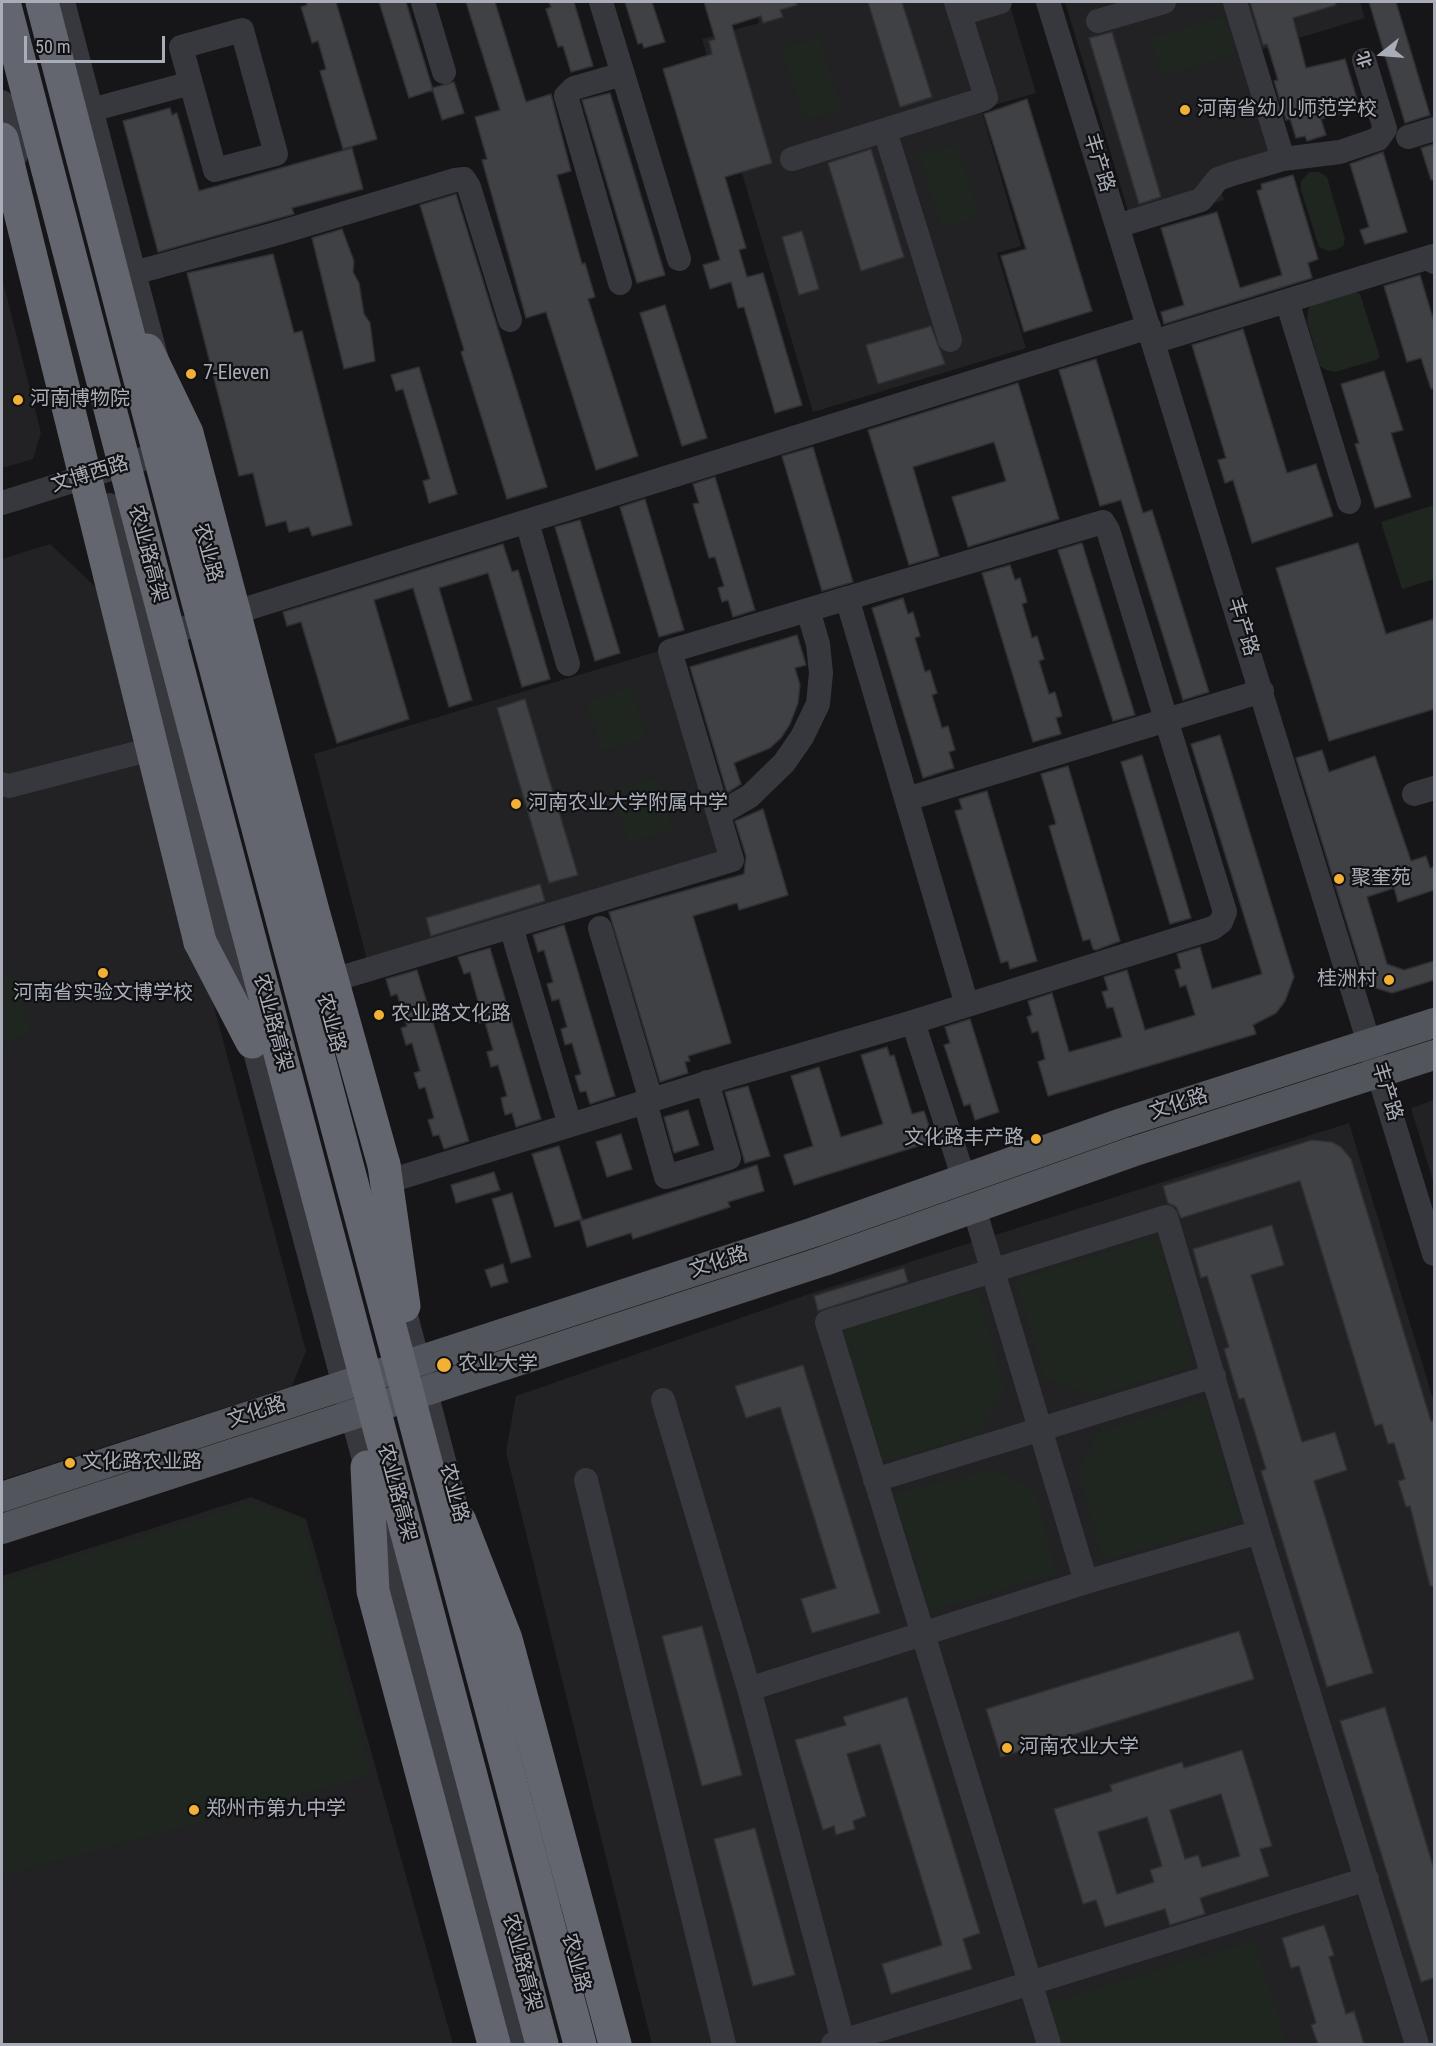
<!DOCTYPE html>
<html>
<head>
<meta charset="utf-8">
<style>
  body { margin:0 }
  #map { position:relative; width:1436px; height:2046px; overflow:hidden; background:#161618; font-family:"Roboto Condensed","Noto Sans SC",sans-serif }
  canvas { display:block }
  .frame { position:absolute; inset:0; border:3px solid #a8adb8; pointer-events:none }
  .north { position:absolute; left:1352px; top:24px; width:60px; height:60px; -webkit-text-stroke:4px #111113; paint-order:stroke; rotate:253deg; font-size:16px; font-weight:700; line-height:24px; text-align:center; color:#a8adb8 }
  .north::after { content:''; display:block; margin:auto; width:21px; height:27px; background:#a8adb8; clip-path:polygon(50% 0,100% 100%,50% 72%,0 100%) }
  .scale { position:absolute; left:24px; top:36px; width:141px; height:27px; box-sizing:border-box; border:3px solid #a8adb8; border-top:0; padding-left:8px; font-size:18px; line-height:21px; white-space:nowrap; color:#a8adb8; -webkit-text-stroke:4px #111113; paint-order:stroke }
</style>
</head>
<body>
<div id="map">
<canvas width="1436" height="2046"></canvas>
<div class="frame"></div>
<div class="north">北</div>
<div class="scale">50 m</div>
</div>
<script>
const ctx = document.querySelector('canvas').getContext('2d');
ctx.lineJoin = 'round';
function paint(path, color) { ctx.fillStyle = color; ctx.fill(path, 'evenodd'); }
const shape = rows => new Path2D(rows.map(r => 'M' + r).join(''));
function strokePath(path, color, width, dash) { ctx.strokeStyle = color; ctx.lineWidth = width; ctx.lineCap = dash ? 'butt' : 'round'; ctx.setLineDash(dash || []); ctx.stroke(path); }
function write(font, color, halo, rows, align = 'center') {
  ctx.font = font + ' "Roboto Condensed","Noto Sans SC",sans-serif'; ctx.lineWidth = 4.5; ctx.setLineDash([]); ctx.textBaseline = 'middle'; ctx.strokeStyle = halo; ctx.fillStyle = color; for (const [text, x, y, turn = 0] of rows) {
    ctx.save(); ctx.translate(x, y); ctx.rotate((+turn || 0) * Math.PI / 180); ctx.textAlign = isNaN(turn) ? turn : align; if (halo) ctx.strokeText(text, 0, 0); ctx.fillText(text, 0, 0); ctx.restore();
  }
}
paint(shape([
  [753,2,1009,2,1036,93,981,109,1021,246,997,253,1026,348,813,412,702,39,759,23],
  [1065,2,1360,2,1365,18,1256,51,1291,169,1221,190,1224,200,1133,227],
  [2,278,41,433,33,459,2,468],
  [50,544,104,595,306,1351,292,1386,2,1480,2,559],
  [659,651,720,854,367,960,314,754],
  [1434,1100,1434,1184,1411,1108],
  [1349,1123,1434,1402,1434,2044,652,2044,506,1452,516,1396,815,1292],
  [251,1497,306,1519,453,2044,2,2044,2,1576]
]), '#222225');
paint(shape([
  [1224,16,1235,54,1162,76,1150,38],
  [819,37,841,110,804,120,782,48],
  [957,144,979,217,942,228,920,155],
  [1309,172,1319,172,1327,177,1345,239,1343,246,1335,250,1328,251,1319,247,1301,190,1301,181],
  [1354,291,1360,294,1380,357,1376,360,1335,372,1326,370,1320,366,1307,322,1308,310,1311,304],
  [1434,505,1434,579,1402,589,1381,522],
  [631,687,646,738,601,751,586,701],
  [657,778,673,830,628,843,612,791],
  [15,974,31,1034,2,1042,2,977],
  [1157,1236,1194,1367,1092,1396,1044,1377,1015,1280],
  [977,1290,1005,1389,977,1436,883,1462,841,1328],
  [1205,1397,1241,1521,1103,1561,1078,1470,1099,1432],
  [995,1469,1035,1490,1056,1574,930,1611,893,1494],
  [251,1502,302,1519,372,1775,2,1876,2,1581],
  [1254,1940,1287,2044,1061,2044,1049,2003]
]), '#1e261f');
const building = shape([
  [306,2,336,2,377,139,343,149,320,71,326,69,318,41,312,43,301,7,307,5,306,2],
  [379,2,406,2,433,90,409,98,379,2],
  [466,2,495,2,526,102,551,94,571,171,557,175,582,264,585,263,595,297,588,299,638,456,596,470,546,312,526,318,482,160,487,159,475,117,500,110,466,2],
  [549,2,574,2,593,66,571,72,563,46,558,47,546,9,551,7,549,2],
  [625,2,652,2,665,42,644,48,642,43,638,44,625,2],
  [704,2,796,2,797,5,780,10,783,17,763,23,761,16,732,25,772,163,725,177,746,248,739,250,747,277,763,273,802,405,775,413,744,307,738,308,731,282,710,289,703,265,720,260,663,69,712,54,709,41,715,39,704,2],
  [868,2,902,2,932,97,900,107,868,2],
  [1250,2,1335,2,1336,5,1293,18,1306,68,1345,59,1358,102,1339,108,1341,113,1321,119,1326,135,1307,141,1305,136,1296,138,1290,119,1286,120,1274,81,1278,80,1267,44,1263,45,1250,2],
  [1369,2,1396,2,1430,115,1405,123,1369,2],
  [1112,32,1161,197,1139,204,1089,38,1112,32],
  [454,82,464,113,442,120,432,88,454,82],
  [610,93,665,275,637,283,582,100,610,93],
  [1027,99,1092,311,1024,332,1001,256,1026,249,984,114,1027,99],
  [170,108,172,115,177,113,199,191,352,148,363,189,292,208,294,214,158,252,123,121,170,108],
  [1434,144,1434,179,1431,180,1421,148,1434,144],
  [871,149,904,257,861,271,828,163,871,149],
  [1383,152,1407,232,1365,244,1360,230,1369,227,1350,164,1383,152],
  [1293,175,1318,259,1308,263,1312,278,1164,324,1161,312,1184,305,1161,228,1217,212,1240,288,1282,275,1257,191,1262,189,1261,184,1293,175],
  [456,194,547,487,507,499,461,352,464,350,420,205,456,194],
  [342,229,354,261,353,272,359,283,364,314,370,323,375,361,344,369,312,238,342,229],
  [802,231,819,289,799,295,782,237,802,231],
  [273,254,294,333,302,331,352,525,312,536,309,527,289,532,286,521,266,526,253,473,239,476,187,273,273,254],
  [1420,275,1434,322,1434,388,1431,389,1421,358,1407,362,1384,286,1420,275],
  [665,305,707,438,682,446,640,313,665,305],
  [931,326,945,364,878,384,866,345,931,326],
  [1243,329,1287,473,1316,464,1333,516,1252,543,1233,480,1225,483,1218,460,1226,458,1192,345,1243,329],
  [1096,359,1143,513,1152,510,1209,692,1183,700,1121,500,1100,506,1059,370,1096,359],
  [419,367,457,494,429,503,423,481,430,479,403,389,396,391,391,375,419,367],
  [1384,371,1403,430,1391,433,1411,497,1375,508,1355,444,1359,443,1341,384,1384,371],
  [1018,383,1059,519,968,547,952,497,1006,481,994,442,913,467,939,556,909,565,868,430,1018,383],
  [813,447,853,582,822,591,782,456,813,447],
  [715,477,755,610,733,617,728,600,722,602,718,588,724,586,715,557,709,558,693,504,699,503,693,484,715,477],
  [645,499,684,630,659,637,620,507,645,499],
  [580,520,620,653,595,661,555,527,580,520],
  [1082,543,1135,715,1113,721,1058,550,1082,543],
  [1358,543,1386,634,1434,619,1434,709,1329,741,1276,568,1358,543],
  [503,544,512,572,518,570,550,679,522,687,488,573,439,588,472,700,449,707,413,588,374,600,409,719,337,743,301,622,287,626,283,612,503,544],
  [1010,565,1015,580,1020,578,1027,602,1022,604,1032,638,1037,636,1044,659,1039,661,1049,694,1055,692,1062,716,1056,718,1061,734,1033,742,982,573,1010,565],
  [903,598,908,614,913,612,920,636,915,638,925,672,930,670,937,693,932,695,942,728,948,726,955,750,949,752,954,768,923,778,872,608,903,598],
  [797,635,806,665,795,668,800,685,798,703,790,724,781,738,770,748,734,763,741,784,727,793,690,667,797,635],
  [525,699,578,875,549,883,497,708,525,699],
  [1220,735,1294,977,1285,1001,1276,1013,1253,1025,1256,1034,1048,1096,1038,1062,1045,1059,1038,1031,1032,1033,1027,1017,1032,1015,1028,1001,1052,993,1069,1052,1122,1037,1113,1007,1107,1008,1102,992,1108,990,1104,977,1127,970,1145,1030,1195,1015,1186,985,1180,987,1175,970,1181,968,1177,954,1200,947,1212,989,1262,974,1191,744,1220,735],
  [1322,750,1329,772,1375,756,1411,861,1426,856,1430,868,1434,867,1434,890,1398,902,1394,888,1367,897,1387,964,1404,970,1434,961,1434,980,1392,993,1366,985,1296,758,1322,750],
  [1142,755,1191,918,1170,924,1121,762,1142,755],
  [1068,766,1120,941,1096,950,1093,949,1090,939,1083,941,1049,826,1056,824,1041,774,1068,766],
  [987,791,1037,961,1010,969,1008,961,1001,963,955,811,962,809,959,799,987,791],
  [763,809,788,895,739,910,737,903,693,916,731,1043,688,1056,690,1061,685,1062,688,1073,660,1082,609,912,744,874,746,856,735,821,763,809],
  [540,884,545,901,431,936,426,918,540,884],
  [564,925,615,1096,590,1104,586,1091,580,1092,575,1076,581,1074,572,1043,565,1045,561,1029,567,1027,559,999,552,1001,547,984,553,982,544,950,538,952,533,935,564,925],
  [490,948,541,1119,516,1127,512,1113,505,1115,501,1098,507,1096,498,1065,491,1067,487,1052,493,1050,485,1022,478,1023,473,1007,479,1005,470,972,464,974,458,957,490,948],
  [417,970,469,1141,444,1149,439,1135,433,1136,428,1120,434,1118,425,1087,419,1089,414,1073,420,1071,412,1043,406,1045,401,1028,407,1026,397,994,391,996,386,979,417,970],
  [970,1019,999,1112,975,1120,970,1104,964,1106,944,1045,950,1043,945,1027,970,1019],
  [887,1047,890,1056,894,1055,912,1114,924,1111,934,1141,794,1185,784,1155,813,1146,791,1076,819,1067,841,1137,883,1124,861,1055,887,1047],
  [748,1086,770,1156,745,1163,725,1092,748,1086],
  [688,1110,699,1145,674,1153,664,1117,688,1110],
  [621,1134,632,1169,607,1177,596,1142,621,1134],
  [1312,1140,1332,1142,1341,1147,1351,1159,1431,1421,1434,1420,1434,1586,1430,1586,1410,1506,1406,1507,1398,1481,1405,1479,1394,1443,1388,1444,1382,1424,1375,1426,1300,1181,1181,1218,1176,1207,1168,1203,1163,1186,1312,1140],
  [559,1146,582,1219,555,1227,532,1154,559,1146],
  [757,1165,764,1191,728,1202,730,1207,633,1239,631,1233,587,1247,580,1221,757,1165],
  [494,1172,500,1190,456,1203,451,1185,494,1172],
  [512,1193,531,1257,511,1263,492,1199,512,1193],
  [1272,1225,1284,1265,1251,1275,1302,1442,1335,1432,1347,1470,1314,1481,1373,1673,1327,1687,1261,1471,1266,1469,1244,1398,1239,1399,1224,1349,1229,1347,1207,1276,1201,1278,1193,1249,1272,1225],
  [503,1264,508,1282,491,1287,485,1270,503,1264],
  [904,1268,908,1282,818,1311,814,1296,904,1268],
  [803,1365,880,1613,812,1633,801,1599,836,1588,780,1407,746,1418,735,1386,803,1365],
  [702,1626,742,1775,702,1786,662,1636,702,1626],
  [1239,1631,1254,1679,1001,1757,986,1709,1239,1631],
  [907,1697,980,1933,963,1939,972,1969,891,1994,882,1964,942,1945,880,1744,847,1754,866,1816,853,1821,855,1829,836,1835,834,1826,823,1830,795,1740,846,1725,843,1717,907,1697],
  [1385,1707,1434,1869,1434,1978,1421,1982,1340,1721,1385,1707],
  [1242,1750,1272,1846,1260,1849,1269,1876,1200,1898,1205,1914,1170,1925,1165,1909,1105,1927,1096,1900,1083,1904,1054,1809,1112,1791,1110,1785,1182,1762,1184,1768,1242,1750],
  [1221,1794,1240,1856,1202,1867,1198,1855,1185,1859,1170,1810,1221,1794],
  [1147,1817,1162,1866,1150,1870,1154,1882,1117,1894,1098,1832,1147,1817],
  [755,1828,795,1975,753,1986,714,1839,755,1828],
  [1324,1925,1334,1955,1329,1957,1346,2014,1354,2011,1364,2044,1318,2044,1311,2025,1316,2023,1299,1966,1291,1968,1282,1938,1324,1925]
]);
paint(building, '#404145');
strokePath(building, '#303034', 1.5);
strokePath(shape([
  [63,2,158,364],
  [423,2,444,72],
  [601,2,679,259],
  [1048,2,1434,1254],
  [1235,2,1283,159],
  [960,14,1000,2],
  [1098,21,1164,2],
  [242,30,276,154,215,170,181,47,242,30],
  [2,102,16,155],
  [91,110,191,83],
  [885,131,950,340],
  [1408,137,1434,129],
  [792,159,984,99,986,97,956,2],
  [1117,226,1201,200,1218,179,1232,174,1283,159,1340,152,1378,139,1385,129,1364,60],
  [134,273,282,232,455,180,464,179,469,187,510,320],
  [620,283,566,96,574,88,623,74],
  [1287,301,1349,502],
  [1153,342,1433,256,1434,262],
  [2,503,174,449],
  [109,505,520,2044],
  [527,522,568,664],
  [847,598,967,1005],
  [153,638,1149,327],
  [2,784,9,786,152,749],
  [1414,794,1434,788],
  [907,799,1262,691],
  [719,814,750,796,784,763,802,737,818,704,821,673,818,644,808,610],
  [511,927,570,1125],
  [600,928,651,1100],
  [320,984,732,860,670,651,1103,522,1108,530,1225,912,1221,922,1213,928,913,1022,726,1077,386,1182],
  [913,1022,964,1179],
  [645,1102,666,1177,729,1158,707,1082],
  [974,1208,1086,1582],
  [399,1289,464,1537],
  [663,1400,749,1689,843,2041],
  [586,1480,724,2044],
  [875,1480,1214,1376],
  [749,1689,1086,1582,1259,1532],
  [538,1820,556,1891],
  [833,2044,1367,1879],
  [1049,2044,827,1322,1166,1217,1259,1532,1417,2044]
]), '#37383d', 24);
strokePath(shape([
  [2,1497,814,1232,1122,1123,1434,1023],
  [2,1529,824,1261,1132,1152,1434,1055]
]), '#53555c', 30);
strokePath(shape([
  [200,942,252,1042],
  [384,1165,404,1306],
  [367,1467,373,1591,494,2044],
  [460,1521,506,1639,615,2044]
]), '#63666e', 33);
strokePath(shape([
  [4,2,145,543,542,2044],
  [42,2,180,534,580,2044],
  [2,139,200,942],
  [147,350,187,433,313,911,384,1165]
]), '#63666e', 33);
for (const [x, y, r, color] of [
  [1185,110,6,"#f2b134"],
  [191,374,6,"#f2b134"],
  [18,400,6,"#f2b134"],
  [516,804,6,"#f2b134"],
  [1339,879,6,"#f2b134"],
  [103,973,6,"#f2b134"],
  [1389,980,6,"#f2b134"],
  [379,1015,6,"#f2b134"],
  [1036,1139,6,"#f2b134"],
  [444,1365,8,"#f2b134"],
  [70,1463,6,"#f2b134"],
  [1007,1748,6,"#f2b134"],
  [194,1810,6,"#f2b134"]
]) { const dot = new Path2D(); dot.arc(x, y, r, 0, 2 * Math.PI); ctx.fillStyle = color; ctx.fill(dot); strokePath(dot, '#111113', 2); }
write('20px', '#a8adb8', '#111113', [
  ["河南省幼儿师范学校",1197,110],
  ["7-Eleven",203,374],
  ["河南博物院",30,400],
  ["河南农业大学附属中学",528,804],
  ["聚奎苑",1351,879],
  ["桂洲村",1377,980,"right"],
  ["河南省实验文博学校",103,994,"center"],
  ["农业路文化路",391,1015],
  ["文化路丰产路",1024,1139,"right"],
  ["农业大学",458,1365],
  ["文化路农业路",82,1463],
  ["河南农业大学",1019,1748],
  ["郑州市第九中学",206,1810]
], 'left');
write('20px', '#a8adb8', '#111113', [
  ["丰产路",1098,163,73],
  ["文博西路",90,475,-17],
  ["农业路",207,553,75],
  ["农业路高架",147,554,75],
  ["丰产路",1242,627,73],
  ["农业路高架",272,1023,75],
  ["农业路",330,1023,75],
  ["丰产路",1386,1092,73],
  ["文化路",1179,1105,-18],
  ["文化路",719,1263,-18],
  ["文化路",257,1413,-18],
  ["农业路高架",396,1493,75],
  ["农业路",453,1493,75],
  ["农业路高架",521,1963,75],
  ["农业路",575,1963,75]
]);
</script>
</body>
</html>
